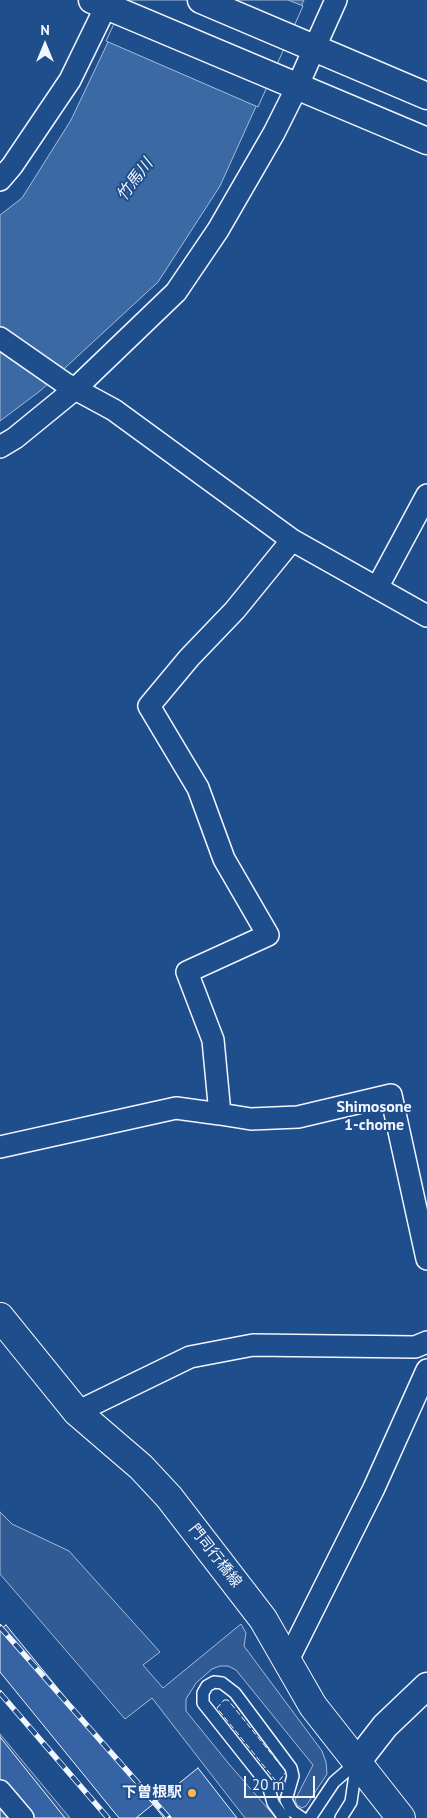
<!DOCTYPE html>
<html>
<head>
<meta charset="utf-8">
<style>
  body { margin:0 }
  #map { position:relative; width:427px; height:1818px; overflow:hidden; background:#1f4e8c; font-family:"PT Sans",sans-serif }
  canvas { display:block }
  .north { position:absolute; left:20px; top:20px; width:50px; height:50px; -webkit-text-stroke:4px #1f4e8c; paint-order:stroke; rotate:0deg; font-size:14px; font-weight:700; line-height:20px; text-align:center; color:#f2f6ff }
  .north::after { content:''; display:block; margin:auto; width:18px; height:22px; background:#f2f6ff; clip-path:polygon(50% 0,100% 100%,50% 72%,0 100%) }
  .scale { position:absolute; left:244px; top:1776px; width:71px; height:22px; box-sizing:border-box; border:2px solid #f2f6ff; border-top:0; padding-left:6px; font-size:15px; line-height:18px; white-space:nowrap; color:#f2f6ff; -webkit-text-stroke:4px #1f4e8c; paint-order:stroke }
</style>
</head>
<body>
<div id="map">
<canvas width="427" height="1818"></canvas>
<div class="north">N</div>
<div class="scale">20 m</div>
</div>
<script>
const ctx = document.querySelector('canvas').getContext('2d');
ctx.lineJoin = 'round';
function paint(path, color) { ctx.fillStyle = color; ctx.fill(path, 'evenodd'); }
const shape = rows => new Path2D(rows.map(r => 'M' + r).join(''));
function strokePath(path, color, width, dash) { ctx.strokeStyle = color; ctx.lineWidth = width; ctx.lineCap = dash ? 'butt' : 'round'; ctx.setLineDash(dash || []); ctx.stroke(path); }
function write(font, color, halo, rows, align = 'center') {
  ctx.font = font + ' "PT Sans","Noto Sans JP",sans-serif'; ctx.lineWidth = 4; ctx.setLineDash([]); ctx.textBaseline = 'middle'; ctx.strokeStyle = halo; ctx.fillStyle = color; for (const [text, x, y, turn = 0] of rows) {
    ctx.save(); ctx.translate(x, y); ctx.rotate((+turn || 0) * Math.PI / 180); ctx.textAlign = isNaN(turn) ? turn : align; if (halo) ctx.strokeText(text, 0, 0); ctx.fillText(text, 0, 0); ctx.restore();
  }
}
const parking = shape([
  [0,1512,12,1524,69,1551,160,1652,143,1665,163,1688,241,1624,246,1633,244,1646,322,1751,326,1762,327,1774,306,1806,302,1808,297,1805,295,1800,313,1765,236,1670,228,1666,220,1666,212,1669,196,1683,186,1699,186,1711,229,1764,276,1818,245,1818,152,1698,125,1719,0,1574,0,1512],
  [0,1734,70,1818,42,1818,0,1772,0,1734]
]);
paint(parking, '#305b95');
strokePath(parking, '#a8bbd7', 1);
const water = shape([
  [128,0,304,0,220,186,158,282,40,391,0,421,0,215,22,198,71,120,128,0]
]);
paint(water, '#3b69a3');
strokePath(water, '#a8bbd7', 1);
const pier = shape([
  [125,0,288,0,303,6,258,107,106,41,125,0]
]);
paint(pier, '#1f4e8c');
strokePath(pier, '#a8bbd7', 1);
const building = shape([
  [6,1625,164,1818,119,1818,0,1672,0,1630,6,1625],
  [0,1737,65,1818,0,1818,0,1737],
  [198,1768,237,1818,136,1818,198,1768]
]);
paint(building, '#3563a3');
strokePath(building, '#f2f6ff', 1);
const service = shape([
  [284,1818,273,1803,268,1785,203,1703,203,1693,207,1686,214,1682,222,1683,235,1693,291,1768,293,1776,286,1800,292,1811,302,1818],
  [310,1818,334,1782,357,1762],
  [341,1818,351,1802,356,1767]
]);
const minor = shape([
  [0,180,12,166,70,80,109,0],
  [0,338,66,384,114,410,292,540,427,616],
  [0,447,15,438,75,389,176,292,218,230,274,133,297,87,336,0],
  [377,588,427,495],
  [220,1114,251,1119,298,1117,391,1095,427,1259],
  [0,1147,176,1108,220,1114,213,1040,187,972,268,935,224,859,198,788,149,706,189,658,235,610,292,540],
  [77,1412,190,1357,253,1345,415,1347,427,1342],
  [287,1662,374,1488,427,1370],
  [0,1791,23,1818]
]);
const tertiary = shape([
  [92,0,427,141],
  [201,0,427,96],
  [357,1762,385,1726,427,1686]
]);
const primary = shape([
  [0,1317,77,1412,141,1467,169,1497,263,1619,313,1706,401,1818]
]);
strokePath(service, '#f2f6ff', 14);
strokePath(minor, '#f2f6ff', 24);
strokePath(tertiary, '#f2f6ff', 29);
strokePath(primary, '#f2f6ff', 30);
strokePath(service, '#1f4e8c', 11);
strokePath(minor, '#1f4e8c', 21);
strokePath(tertiary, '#1f4e8c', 26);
strokePath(primary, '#1f4e8c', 28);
const rail = shape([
  [0,1627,169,1818],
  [0,1693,108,1818]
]);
strokePath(rail, '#f2f6ff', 5.5);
strokePath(rail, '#1f4e8c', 4, [11]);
strokePath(shape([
  [224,1700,228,1700,286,1772,279,1781,276,1781,217,1708,224,1700]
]), '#f2f6ff', 1, [6, 2.5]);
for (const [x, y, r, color] of [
  [192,1793,5,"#ffb74d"]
]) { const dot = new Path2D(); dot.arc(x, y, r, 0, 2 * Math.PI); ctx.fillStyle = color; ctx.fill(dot); strokePath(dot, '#1f4e8c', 2); }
write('15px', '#f2f6ff', '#1f4e8c', [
  ["門司行橋線",215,1556,52]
]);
write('bold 15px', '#f2f6ff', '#1f4e8c', [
  ["下曽根駅",182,1793]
], 'right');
write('italic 16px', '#f2f6ff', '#1f4e8c', [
  ["竹馬川",135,180,-53]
]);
write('bold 16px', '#f2f6ff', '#1f4e8c', [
  ["Shimosone",374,1107],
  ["1-chome",374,1125]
]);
</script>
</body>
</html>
